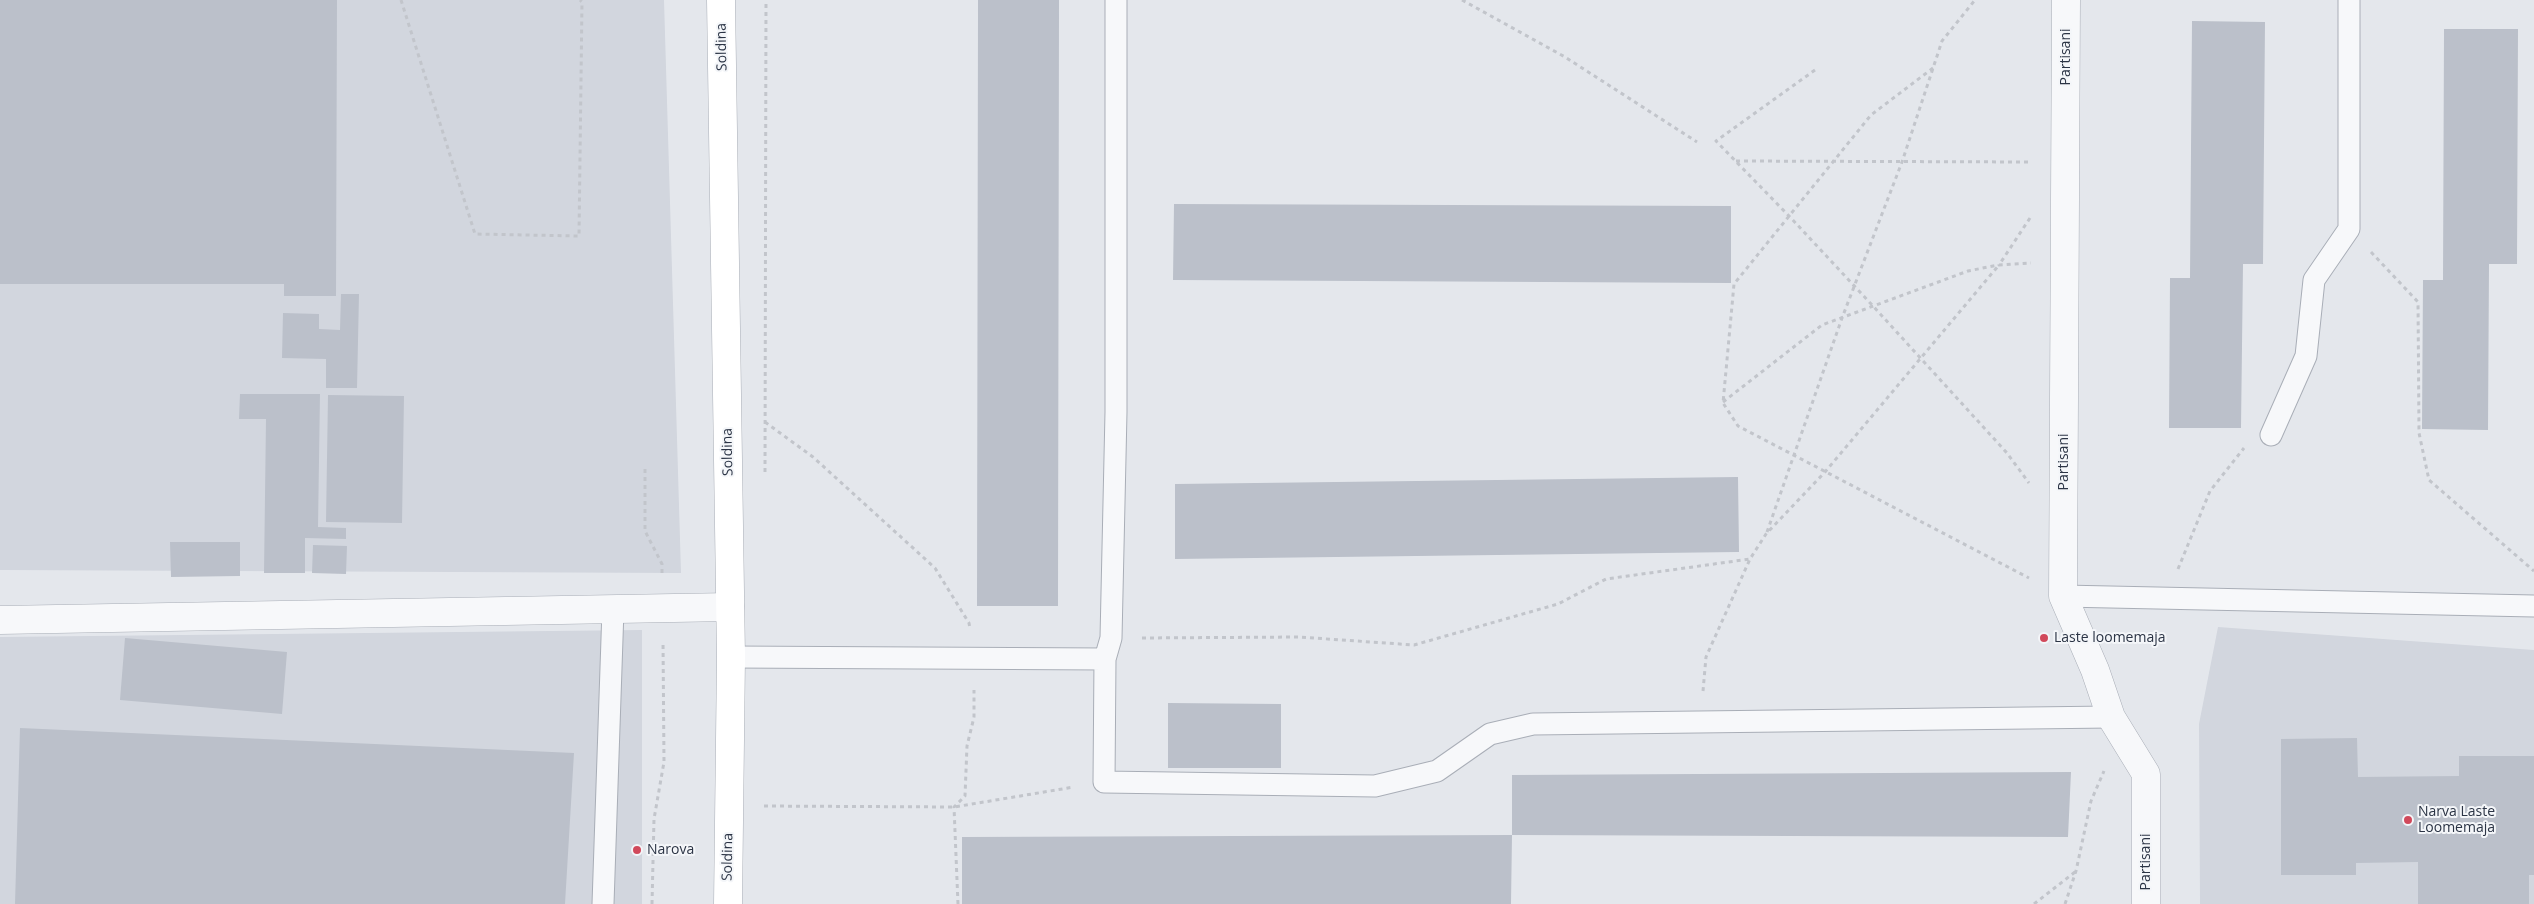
<!DOCTYPE html>
<html>
<head>
<meta charset="utf-8">
<style>
  body { margin:0 }
  canvas { display:block; background:#e4e7ec }
</style>
</head>
<body>
<canvas width="2534" height="904"></canvas>
<script>
const ctx = document.querySelector('canvas').getContext('2d');
ctx.lineJoin = 'round';
function paint(path, color) { ctx.fillStyle = color; ctx.fill(path, 'evenodd'); }
const shape = rows => new Path2D(rows.map(r => 'M' + r).join(''));
function strokePath(path, color, width, dash) { ctx.strokeStyle = color; ctx.lineWidth = width; ctx.lineCap = dash ? 'butt' : 'round'; ctx.setLineDash(dash || []); ctx.stroke(path); }
function write(font, color, halo, rows, align = 'center') {
  ctx.font = font + ' "Open Sans",sans-serif'; ctx.lineWidth = 4; ctx.setLineDash([]); ctx.textBaseline = 'middle'; ctx.strokeStyle = halo; ctx.fillStyle = color; for (const [text, x, y, turn = 0] of rows) {
    ctx.save(); ctx.translate(x, y); ctx.rotate((+turn || 0) * Math.PI / 180); ctx.textAlign = isNaN(turn) ? turn : align; if (halo) ctx.strokeText(text, 0, 0); ctx.fillText(text, 0, 0); ctx.restore();
  }
}
paint(shape([
  [0,0,664,0,681,573,0,570],
  [2218,627,2534,650,2534,904,2200,904,2199,724],
  [642,630,642,904,0,904,0,637]
]), '#d2d6de');
paint(shape([
  [0,0,337,0,336,296,284,296,284,284,0,284],
  [978,0,1059,0,1058,606,977,606],
  [2192,21,2265,22,2263,264,2243,264,2241,428,2169,428,2170,278,2190,278],
  [2444,29,2518,29,2517,264,2489,264,2488,430,2422,429,2423,280,2443,280],
  [1174,204,1731,206,1731,283,1173,280],
  [341,294,359,294,357,388,326,388,326,359,282,358,283,313,319,314,319,329,340,330],
  [240,394,320,394,318,527,346,528,346,539,305,538,305,573,264,573,266,419,239,419],
  [328,395,404,396,402,523,326,522],
  [1738,477,1739,552,1175,559,1175,484],
  [170,542,240,542,240,576,171,577],
  [313,545,347,546,346,574,312,573],
  [125,638,287,652,282,714,120,700],
  [1168,703,1281,704,1281,768,1168,768],
  [20,728,574,753,565,904,15,904],
  [2357,738,2358,777,2459,776,2459,756,2534,756,2534,875,2529,875,2529,904,2418,904,2418,862,2356,863,2356,875,2281,875,2281,739],
  [2071,772,2068,837,1512,835,1512,775],
  [1512,835,1511,904,962,904,962,837]
]), '#bbc0ca');
const lane = shape([
  [2271,435,2306,356,2314,280,2349,229,2349,0],
  [2063,596,2534,606],
  [731,657,1105,659,1111,638,1116,412,1116,0],
  [1105,659,1104,782,1375,786,1437,771,1490,734,1533,724,2111,717],
  [603,904,613,609]
]);
const street = shape([
  [2066,0,2063,596,2095,670,2111,717,2146,774,2146,904],
  [0,620,730,607]
]);
const secondary = shape([
  [721,0,731,657,728,904]
]);
strokePath(lane, '#a9aeb7', 23);
strokePath(street, '#a9aeb7', 29);
strokePath(secondary, '#a9aeb7', 29);
strokePath(shape([
  [401,0,475,234,579,236,582,2,580,0],
  [1462,0,1565,57,1697,142],
  [1933,68,1871,115,1734,284,1723,403,1738,426,2029,578],
  [1815,70,1716,141,1790,217,1873,306,2007,453,2029,483],
  [1736,161,2032,162],
  [2030,218,1999,265,2031,263],
  [2371,252,2418,302,2419,433,2429,480,2534,571],
  [1723,402,1822,325,1968,271,1998,265],
  [765,422,813,457,935,568,969,623,970,629],
  [645,469,645,531,662,564,662,574],
  [765,472,766,0],
  [1767,532,1842,318,1902,162,1942,41,1975,0],
  [2178,569,2210,491,2244,448],
  [1142,638,1299,637,1414,645,1558,604,1606,579,1750,559,1766,534,1825,472,1999,265],
  [1703,691,1706,657,1750,559],
  [764,806,954,807,1074,787],
  [652,904,654,819,664,762,663,641],
  [958,904,954,807,965,796,967,746,974,717,974,690],
  [2034,904,2075,872],
  [2065,904,2076,871,2091,801,2104,771]
]), '#c2c5cb', 3, [4, 4]);
strokePath(lane, '#f7f8fa', 21);
strokePath(street, '#f7f8fa', 28);
strokePath(secondary, '#fff', 28);
for (const [x, y, r, color] of [
  [2044,638,5,"#d1495b"],
  [2408,820,5,"#d1495b"],
  [637,850,5,"#d1495b"]
]) { const dot = new Path2D(); dot.arc(x, y, r, 0, 2 * Math.PI); ctx.fillStyle = color; ctx.fill(dot); strokePath(dot, '#f4f6f9', 2); }
write('14px', '#2b3445', '#f4f6f9', [
  ["Soldina",722,47,-91],
  ["Partisani",2066,57,-90],
  ["Soldina",728,452,-91],
  ["Partisani",2064,462,-90],
  ["Soldina",728,857,-89],
  ["Partisani",2146,862,-90]
]);
write('14px', '#2b3445', '#f4f6f9', [
  ["Laste loomemaja",2054,638],
  ["Narva Laste",2418,812],
  ["Loomemaja",2418,828],
  ["Narova",647,850]
], 'left');
</script>
</body>
</html>
